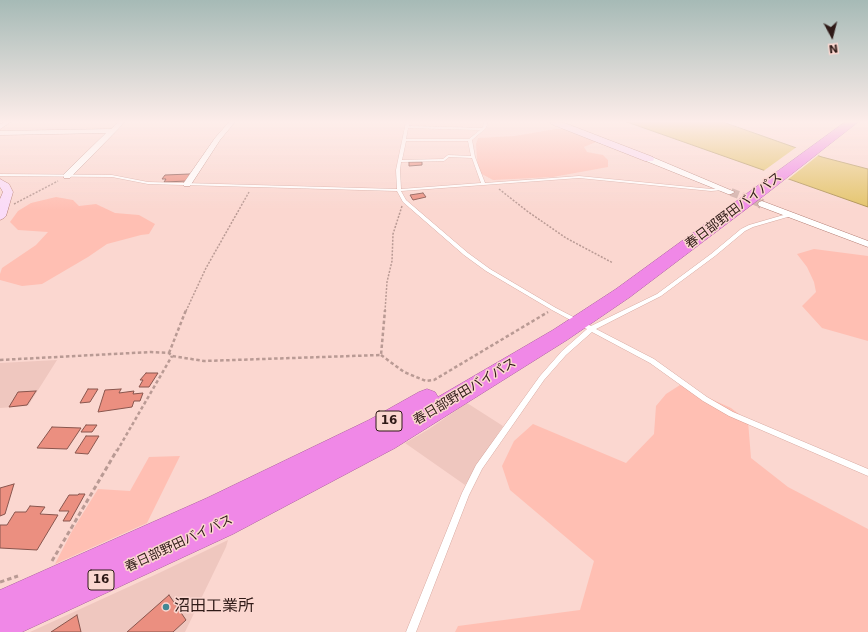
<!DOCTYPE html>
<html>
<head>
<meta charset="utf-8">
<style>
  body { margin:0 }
  #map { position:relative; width:868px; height:632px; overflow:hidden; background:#fbd7d0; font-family:"DejaVu Sans",sans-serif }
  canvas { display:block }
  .north { position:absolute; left:812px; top:16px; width:40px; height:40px; -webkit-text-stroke:3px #fbd7d0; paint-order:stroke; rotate:173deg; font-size:11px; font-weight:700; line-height:16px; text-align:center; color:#2f1a17 }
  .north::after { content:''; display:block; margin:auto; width:14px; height:18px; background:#2f1a17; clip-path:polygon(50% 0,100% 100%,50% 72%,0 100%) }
</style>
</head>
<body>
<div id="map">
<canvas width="868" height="632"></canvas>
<div class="north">N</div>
</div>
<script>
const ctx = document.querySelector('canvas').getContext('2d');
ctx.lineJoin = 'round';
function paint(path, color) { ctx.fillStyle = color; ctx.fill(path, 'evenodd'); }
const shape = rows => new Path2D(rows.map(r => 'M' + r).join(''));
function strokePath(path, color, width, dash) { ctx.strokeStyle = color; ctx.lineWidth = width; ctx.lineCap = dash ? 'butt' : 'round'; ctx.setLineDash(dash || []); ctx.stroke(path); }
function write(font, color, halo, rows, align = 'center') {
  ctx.font = font + ' "DejaVu Sans","Noto Sans JP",sans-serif'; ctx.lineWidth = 3; ctx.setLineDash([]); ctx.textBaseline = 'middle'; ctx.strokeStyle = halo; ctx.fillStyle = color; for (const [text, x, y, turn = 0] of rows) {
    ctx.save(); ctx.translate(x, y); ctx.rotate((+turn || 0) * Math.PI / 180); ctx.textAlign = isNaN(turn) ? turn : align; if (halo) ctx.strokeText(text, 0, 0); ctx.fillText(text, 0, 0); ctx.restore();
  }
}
paint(shape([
  [57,360,28,406,0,408,0,363],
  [467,403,503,426,465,485,405,443,429,429],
  [228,540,226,547,185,632,30,632,159,573]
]), '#efc7bf');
paint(shape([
  [555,129,569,129,596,142,584,147,587,152,603,155,608,160,608,167,553,177,493,180,478,172,476,144,478,138,515,136],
  [56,197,73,200,79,206,96,204,115,213,139,215,155,224,149,234,141,235,107,244,88,257,42,284,22,286,0,280,0,274,2,268,36,245,48,232,18,230,10,222,18,211,31,203],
  [814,249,868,256,868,341,822,328,802,306,816,292,814,282,807,267,797,254],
  [680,385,731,408,748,421,751,458,788,487,868,529,868,632,455,632,458,626,580,610,594,561,510,490,502,466,514,441,533,424,626,463,654,434,656,406,666,394],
  [180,456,147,523,55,564,72,531,98,489,130,491,149,457]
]), '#ffbfb3');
const water = shape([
  [627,122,723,122,822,157,868,169,868,207,627,122]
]);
paint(water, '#e4c46b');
strokePath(water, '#ae9152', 1);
paint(shape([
  [798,146,820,154,786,181,762,172]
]), '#fbd7d0');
const building = shape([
  [409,162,422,162,422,165,409,166,409,162],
  [190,174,188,181,164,182,166,179,162,179,165,175,190,174],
  [423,193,426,197,413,200,410,195,423,193],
  [146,373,158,373,149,387,139,387,143,380,140,380,146,373],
  [88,389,98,389,90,402,80,403,88,389],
  [121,389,119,393,134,391,133,394,143,393,140,401,134,401,132,407,98,412,105,390,121,389],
  [36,391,27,405,9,407,18,392,36,391],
  [86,425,97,425,92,432,81,432,86,425],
  [52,427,81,428,67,449,37,448,52,427],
  [86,436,99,436,88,454,75,453,86,436],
  [14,484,5,514,0,516,0,488,14,484],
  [79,494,85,494,70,521,63,521,69,511,59,511,69,495,78,495,79,494],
  [30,506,45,507,40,514,58,515,37,550,0,548,0,525,7,525,15,512,26,512,30,506],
  [169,595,186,620,173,632,127,632,169,595],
  [77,615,81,632,51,632,77,615]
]);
paint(building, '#eb8f80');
strokePath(building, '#89564e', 1);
strokePath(shape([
  [731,192,762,204]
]), '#d2b1ab', 8, [8, 3.5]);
strokePath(shape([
  [760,203,762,204]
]), '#d2b1ab', 10, [10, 5]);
const lane = shape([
  [406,122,410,122,409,126,482,128,483,127,484,122,488,122,486,128,472,140,475,157,485,183,579,176,711,189,724,188,725,189,723,190,711,191,579,178,401,191,406,200,468,253,490,269,556,308,591,326,657,294,711,254,741,229,749,225,787,214,791,214,791,216,753,227,745,231,715,256,661,296,596,329,654,359,707,397,733,412,868,469,868,476,729,416,703,401,650,363,592,332,566,355,544,380,482,469,469,495,416,632,406,632,462,493,476,465,540,376,562,351,587,329,552,310,486,271,464,255,403,202,397,191,148,184,112,177,0,176,0,174,112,175,148,182,397,189,396,170,406,122],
  [408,128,480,130,469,139,406,139,408,128],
  [406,141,468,141,471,156,448,155,443,159,402,160,406,141],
  [449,157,472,158,481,183,401,189,400,170,401,162,444,161,449,157]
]);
const street = shape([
  [4,122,11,122,0,129,0,124,4,122],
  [118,122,125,122,70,178,64,178,64,174,106,133,0,135,0,131,111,129,118,122],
  [229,122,235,122,220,140,190,186,184,186,183,184,215,138,229,122],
  [646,157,652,157,735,192,731,194,728,194,646,161,646,157],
  [762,201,868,241,868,247,759,206,758,204,759,202,762,201]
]);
const secondary = shape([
  [550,122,562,122,653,157,654,159,653,161,645,161,551,124,550,122],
  [0,179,9,184,13,192,6,216,4,218,0,220,0,199,3,192,0,187,0,179]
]);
const highway = shape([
  [845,122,858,122,766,194,630,297,567,340,395,448,233,534,22,632,0,632,0,590,207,498,369,420,419,392,427,389,435,392,438,397,553,330,616,289,845,122]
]);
strokePath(lane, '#b27c72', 0.5);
strokePath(street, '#b27c72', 1);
strokePath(secondary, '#b27c72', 1);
strokePath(highway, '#ac629e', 1);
strokePath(shape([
  [499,189,527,211,566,238,613,263],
  [14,204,58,181],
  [186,311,206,268,249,192],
  [385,311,387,282,392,261,393,234,402,206]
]), '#b99a94', 1.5, [2, 1.5]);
strokePath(shape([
  [169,353,186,310],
  [381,355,404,372,426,381,434,380,548,312],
  [0,360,151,352,169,353,172,356,204,361,381,355,385,310],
  [117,451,172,356]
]), '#b99a94', 2.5, [3.5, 2.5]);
strokePath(shape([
  [52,561,117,450],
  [0,582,18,576]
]), '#b99a94', 3, [4.5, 3]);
paint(lane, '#fff');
paint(street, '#fff');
paint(secondary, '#fadbf8');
paint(highway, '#f088e7');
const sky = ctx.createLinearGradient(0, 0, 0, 210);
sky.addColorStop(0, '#a6bab6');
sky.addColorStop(0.58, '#fdedea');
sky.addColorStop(1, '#fdedea00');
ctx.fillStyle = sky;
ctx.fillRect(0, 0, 868, 210);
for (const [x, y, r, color] of [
  [166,607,4,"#438894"]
]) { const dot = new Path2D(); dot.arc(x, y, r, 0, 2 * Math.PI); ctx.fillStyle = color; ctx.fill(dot); strokePath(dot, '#fbd7d0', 1.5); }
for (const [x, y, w] of [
  [389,421,26],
  [101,580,26]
]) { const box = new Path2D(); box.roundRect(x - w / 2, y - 10, w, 20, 3); ctx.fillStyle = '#fbd7d0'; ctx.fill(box); strokePath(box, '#2f1a17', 1); }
write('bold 12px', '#2f1a17', null, [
  ["16",389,421],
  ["16",101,580]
]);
write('13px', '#2f1a17', '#fbd7d0', [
  ["春日部野田バイパス",734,211,-37],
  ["春日部野田バイパス",465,392,-31],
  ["春日部野田バイパス",179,544,-25]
]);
write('16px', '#2f1a17', '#fbd7d0', [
  ["沼田工業所",174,607]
], 'left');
</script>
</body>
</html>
